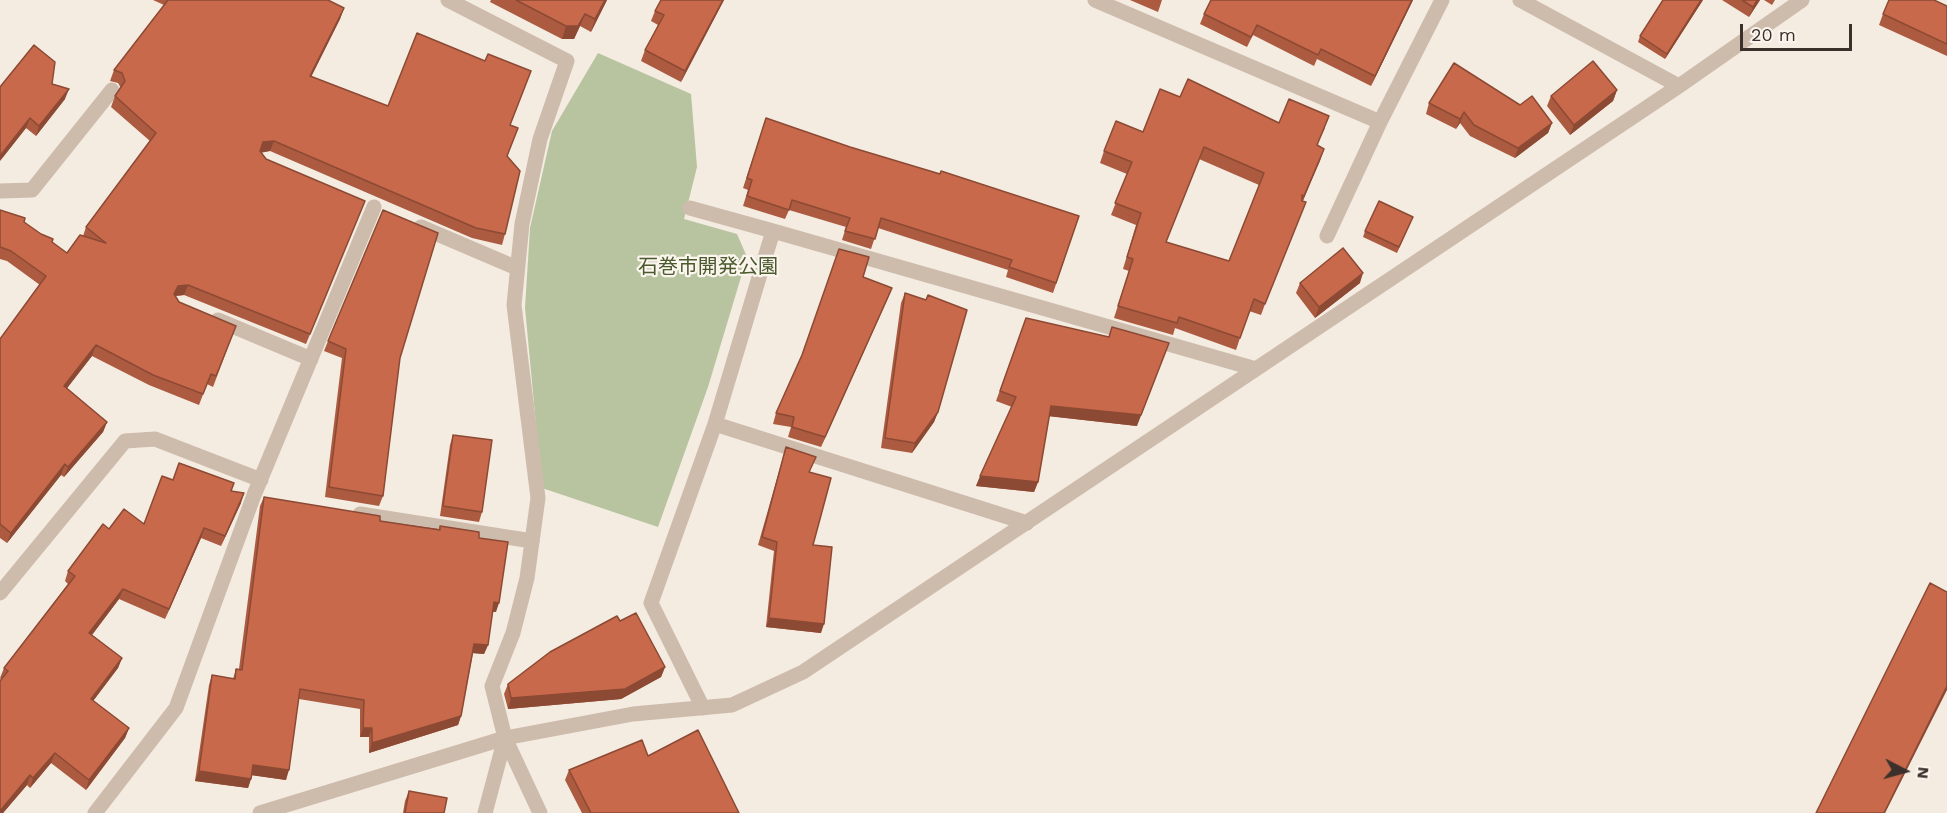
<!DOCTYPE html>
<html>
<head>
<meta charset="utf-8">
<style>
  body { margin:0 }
  #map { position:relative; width:1947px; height:813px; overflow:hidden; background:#f4ebe1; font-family:"Work Sans",sans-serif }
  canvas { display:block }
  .north { position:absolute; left:1875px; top:741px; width:60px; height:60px; -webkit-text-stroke:4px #fbf5ee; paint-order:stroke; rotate:96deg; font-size:16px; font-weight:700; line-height:24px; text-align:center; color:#3b302b }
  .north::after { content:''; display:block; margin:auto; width:21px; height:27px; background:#3b302b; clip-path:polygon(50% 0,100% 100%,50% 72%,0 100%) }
  .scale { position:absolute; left:1740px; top:24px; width:112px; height:27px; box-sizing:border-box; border:3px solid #3b302b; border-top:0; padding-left:8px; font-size:18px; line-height:21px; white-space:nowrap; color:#3b302b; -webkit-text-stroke:4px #fbf5ee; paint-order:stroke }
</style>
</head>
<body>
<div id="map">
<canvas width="1947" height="813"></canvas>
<div class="north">N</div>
<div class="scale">20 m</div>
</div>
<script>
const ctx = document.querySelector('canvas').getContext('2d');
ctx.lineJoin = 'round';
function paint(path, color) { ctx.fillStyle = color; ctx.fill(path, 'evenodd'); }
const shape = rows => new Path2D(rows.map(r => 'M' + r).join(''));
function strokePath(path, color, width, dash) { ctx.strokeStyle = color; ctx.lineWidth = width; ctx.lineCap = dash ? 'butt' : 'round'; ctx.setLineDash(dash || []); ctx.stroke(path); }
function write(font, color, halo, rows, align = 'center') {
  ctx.font = font + ' "Work Sans","Noto Sans JP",sans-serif'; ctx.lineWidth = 4.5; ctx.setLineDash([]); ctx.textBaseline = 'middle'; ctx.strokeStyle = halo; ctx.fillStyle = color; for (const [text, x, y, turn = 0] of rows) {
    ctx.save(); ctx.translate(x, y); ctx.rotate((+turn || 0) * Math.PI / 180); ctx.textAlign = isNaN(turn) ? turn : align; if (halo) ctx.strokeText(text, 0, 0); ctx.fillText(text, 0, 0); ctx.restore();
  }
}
paint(shape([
  [598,53,691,94,697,167,684,219,737,234,747,257,708,387,658,527,542,488,525,308,530,228,552,131]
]), '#b8c4a0');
strokePath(shape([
  [218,320,311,359],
  [360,514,532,541]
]), '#cdbbac', 15);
strokePath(shape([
  [448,0,567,61,540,139,522,224,514,305,538,498,527,578,513,633,492,686,505,738,540,813],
  [1095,0,1380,122],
  [1520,0,1679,86],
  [0,191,32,190,112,90],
  [690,208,773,231],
  [421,227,517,268],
  [1327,236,1380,122,1442,0],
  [1027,523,715,424,773,231,1256,369],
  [0,593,125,441,155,439,261,480],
  [703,708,651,603,715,424],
  [95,813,176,708,254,495,374,207],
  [260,813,505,738,633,714,732,705,803,672,1679,86,1802,0],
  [485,813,505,738]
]), '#cdbbac', 15);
paint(shape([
  [153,0,328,0,344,8,340,19,311,77,388,106,510,125,508,156,505,234,502,245,472,238,270,151,261,152,266,159,365,201,306,344,184,295,175,296,179,302,236,326,213,387,207,384,199,405,149,385,92,356,67,388,107,422,103,432,64,477,61,475,7,543,0,538,0,339,40,285,7,261,0,259,0,210,24,222,67,253,83,236,86,227,150,141,111,107,115,96,121,88,118,83,110,81,114,70,164,5],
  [491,0,607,0,591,32,580,26,574,39,562,39,490,2],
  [661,0,724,0,681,82,641,61,645,50,658,25,651,21,655,11],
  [1130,0,1162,0,1158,12],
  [1211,0,1413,0,1371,86,1317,59,1314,66,1253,35,1247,47,1200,24,1204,14],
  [1703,0,1665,59,1638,42,1640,36],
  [1722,0,1760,0,1749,17],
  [1764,0,1775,0,1772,5],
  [1947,6,1947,56,1879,25,1883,14],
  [52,84,65,99,36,136,26,128,0,161],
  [1617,90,1613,101,1570,135,1547,106,1551,96],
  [1180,97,1279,123,1325,128,1317,145,1324,149,1303,201,1261,315,1249,311,1236,350,1175,328,1173,335,1114,318,1129,271,1123,269,1136,225,1111,215,1127,174,1100,163,1104,151,1143,132],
  [1199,159,1259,185,1229,261,1166,242],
  [1429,103,1520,105,1552,123,1548,133,1515,158,1470,136,1460,123,1456,129,1426,114],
  [766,118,850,147,1079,216,1053,293,1006,277,1008,270,878,228,871,249,842,240,846,227,789,210,785,219,743,206,748,190,743,188],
  [1411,222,1397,253,1363,237,1365,231],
  [863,277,892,288,821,447,788,437,791,427,773,424,776,413],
  [1300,283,1360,283,1315,318,1296,293],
  [905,293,926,300,928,295,938,412,934,422,912,453,881,448,901,303],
  [1026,318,1137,426,1049,416,1038,482,1034,492,976,486,1012,407,996,401],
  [328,341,400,358,383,496,379,506,325,497,342,358,324,351],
  [453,435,482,512,479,522,440,516,450,445],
  [786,447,810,472,813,545,821,633,766,627,774,551,758,545],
  [173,480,231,491,241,503,221,546,201,538,165,619,119,599,92,635,122,658,118,668,93,701,129,728,125,738,86,790,51,763,30,788,27,785,3,813,0,813,1,679,0,678,4,668,68,584,65,581,68,571,109,529,144,524],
  [264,497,380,521,439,529,440,526,479,538,496,612,492,612,488,645,484,654,473,653,461,716,458,725,369,753,369,737,360,737,360,709,299,699,286,780,252,775,248,788,195,781,209,685,212,675,233,679,236,669,239,669,260,506],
  [620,621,665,667,661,677,621,699,508,709,504,694,508,684],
  [648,756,739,813,582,813,565,780,569,770],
  [409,791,444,813,403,813,405,801]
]), '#ac5a40');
paint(shape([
  [605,0,607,0,591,32,595,19],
  [723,0,724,0,681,82,685,71],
  [1412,0,1413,0,1371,86,1375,76],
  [1701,0,1703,0,1665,59,1667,54],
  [1757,0,1760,0,1749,17,1753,7],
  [344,8,340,19,306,87,310,76],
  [585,14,580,26,574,39,562,39,566,26],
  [69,89,65,99,36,136,39,126],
  [1617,90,1613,101,1570,135,1574,125],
  [1464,112,1460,123,1456,129,1460,119],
  [30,118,26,128,0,161,0,156],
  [1552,123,1548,133,1515,158,1518,148],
  [274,141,270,151,260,153,263,142],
  [1324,149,1320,161,1300,207,1304,196],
  [1363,273,1360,283,1315,318,1319,307],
  [188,285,184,295,175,296,174,294,178,286],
  [892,288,888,298,821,447,825,437],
  [1169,343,1137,426,1047,416,1051,406],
  [96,345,92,356,61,396,64,386],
  [938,412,934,422,912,453,915,443],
  [107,422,103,432,64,477,68,467],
  [65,464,61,475,7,543,11,533],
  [980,476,1038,482,1034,492,976,486],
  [244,493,241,503,221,546,225,536],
  [204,528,201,538,165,619,169,609],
  [123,589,119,599,85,644,89,633],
  [494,602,499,603,496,612,490,611],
  [769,618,824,624,821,633,766,627],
  [474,644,488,645,484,654,471,653],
  [122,658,118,668,87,709,91,699],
  [665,667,661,677,621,699,508,709,511,698],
  [1947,686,1947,690,1885,813,1884,813],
  [461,716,458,725,369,753,372,743],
  [129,728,125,738,86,790,89,780],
  [363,728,372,728,369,737,360,737],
  [55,753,51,763,30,788,33,778],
  [253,765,289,770,286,780,250,775],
  [199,771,251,779,248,788,195,781],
  [30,775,27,785,3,813,0,813,0,811]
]), '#8c4a34');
const building = shape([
  [168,0,328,0,344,8,310,76,388,106,417,33,485,61,488,54,531,71,510,125,518,128,507,156,520,171,505,234,476,228,274,141,263,142,260,151,266,159,365,201,310,334,188,285,178,286,174,294,179,302,236,326,216,376,211,374,203,394,153,375,96,345,64,386,107,422,68,467,65,464,11,533,0,524,0,339,46,276,11,251,0,247,0,210,25,218,24,222,41,234,53,239,52,242,67,253,80,235,106,243,86,227,156,133,115,96,125,81,122,73,114,70,168,0],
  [516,0,605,0,595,19,585,14,578,26,566,26,516,0],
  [661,0,723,0,685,71,645,50,664,15,655,11,661,0],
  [1211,0,1412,0,1375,76,1321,49,1318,55,1257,25,1251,37,1204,14,1211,0],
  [1663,0,1701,0,1667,54,1640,36,1663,0],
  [1742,0,1757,0,1753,7,1742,0],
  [1889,0,1934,0,1947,6,1947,44,1883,14,1889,0],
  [34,45,55,62,52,84,69,89,39,126,30,118,0,156,0,87,34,45],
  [1593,61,1617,90,1574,125,1551,96,1593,61],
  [1454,63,1520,105,1532,96,1552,123,1518,148,1474,125,1464,112,1460,119,1429,103,1454,63],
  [1188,79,1279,123,1289,99,1329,116,1317,145,1324,149,1304,196,1302,195,1302,201,1306,202,1265,304,1254,299,1240,338,1179,317,1177,323,1118,306,1133,259,1127,257,1141,213,1115,203,1132,162,1104,151,1116,121,1143,132,1160,89,1180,97,1188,79],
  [1204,147,1264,173,1229,261,1166,242,1204,147],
  [766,118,850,147,940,174,941,171,1079,216,1056,283,1009,267,1012,260,881,218,875,239,845,231,850,218,792,200,789,210,747,196,752,180,747,178,766,118],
  [1379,201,1413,217,1399,247,1365,231,1379,201],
  [383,210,438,233,400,358,383,496,329,487,346,349,328,341,383,210],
  [1343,248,1363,273,1319,307,1300,283,1343,248],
  [839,249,869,257,863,277,892,288,825,437,792,427,794,417,776,413,802,355,839,249],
  [905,293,926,300,928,295,967,310,938,412,915,443,885,438,905,293],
  [1026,318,1109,337,1112,327,1169,343,1141,415,1051,406,1038,482,980,476,1016,397,1000,391,1026,318],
  [453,435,492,440,482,512,443,506,453,435],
  [786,447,816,457,809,472,831,478,813,545,832,547,824,624,769,618,777,542,762,537,786,447],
  [179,463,234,483,231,491,244,493,225,536,204,528,169,609,123,589,89,633,122,658,91,699,129,728,89,780,55,753,33,778,30,775,0,811,0,681,8,671,4,668,75,576,68,571,103,524,109,529,124,509,144,524,162,476,173,480,179,463],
  [264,497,380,516,380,521,440,530,440,526,479,532,479,538,508,542,499,603,494,602,488,645,474,644,461,716,372,743,372,728,363,728,364,700,300,689,289,770,253,765,251,779,199,771,212,675,235,679,236,669,242,670,264,497],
  [1930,583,1947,592,1947,686,1884,813,1816,813,1930,583],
  [636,613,665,667,625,689,511,698,508,684,550,652,617,616,620,621,636,613],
  [698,730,739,813,591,813,569,770,642,740,648,756,698,730],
  [409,791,447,798,444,813,405,813,409,791]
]);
paint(building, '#c8694b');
strokePath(building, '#8c4a34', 1.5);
write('20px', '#4a5a2e', '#fbf5ee', [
  ["石巻市開発公園",708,267]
]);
</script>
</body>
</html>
